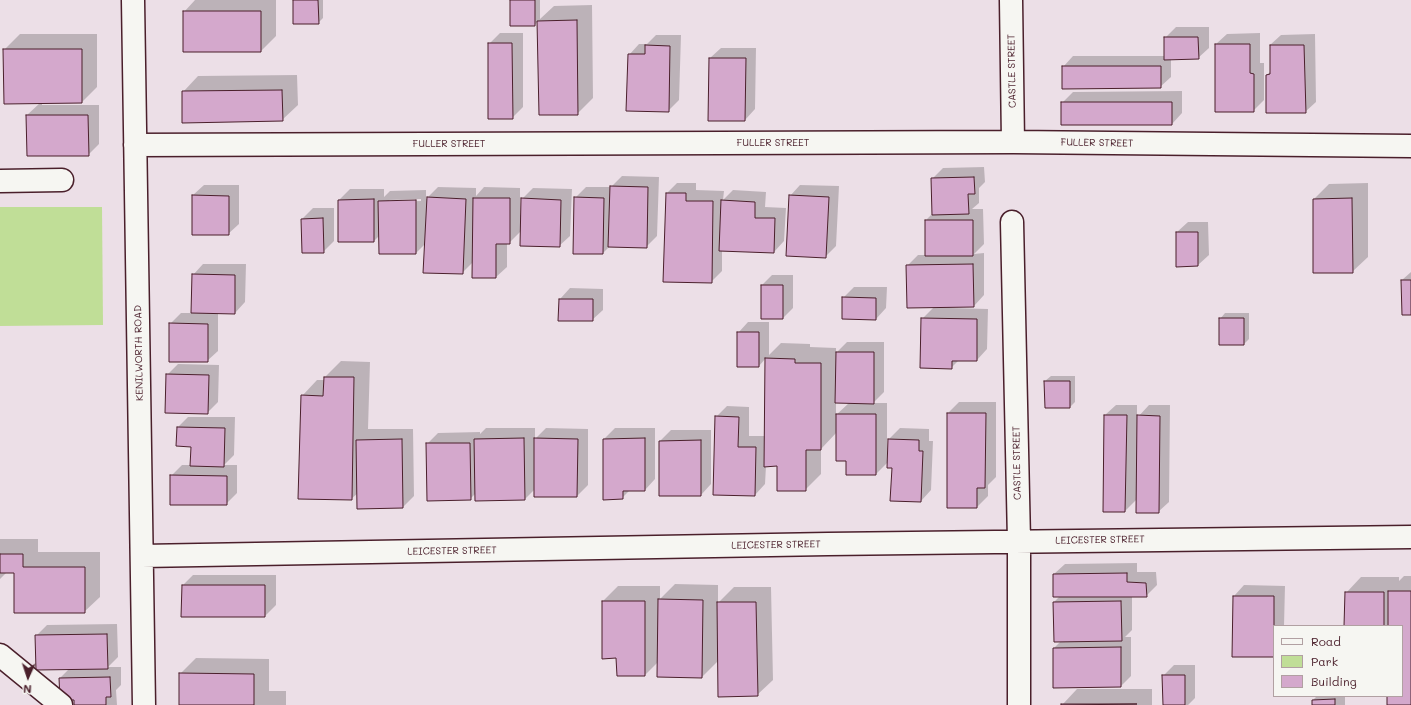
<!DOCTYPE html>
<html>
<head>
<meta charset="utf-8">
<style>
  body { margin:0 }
  #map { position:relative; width:1411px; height:705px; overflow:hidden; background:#ecdfe7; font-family:Mali,sans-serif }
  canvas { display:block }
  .legend { position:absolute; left:1273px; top:625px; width:130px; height:72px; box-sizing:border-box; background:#f6f6f2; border:1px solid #b1a0a2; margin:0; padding:5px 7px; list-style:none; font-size:12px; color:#4a1f2b }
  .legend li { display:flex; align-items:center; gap:8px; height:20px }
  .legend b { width:20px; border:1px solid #b1a0a2 }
  .north { position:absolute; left:8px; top:657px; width:40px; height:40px; -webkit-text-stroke:3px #f6f6f2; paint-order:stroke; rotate:183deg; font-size:11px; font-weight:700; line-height:16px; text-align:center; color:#4a1f2b }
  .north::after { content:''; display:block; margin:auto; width:14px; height:18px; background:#4a1f2b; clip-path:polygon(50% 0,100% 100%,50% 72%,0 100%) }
</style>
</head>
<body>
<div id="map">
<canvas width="1411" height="705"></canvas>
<ul class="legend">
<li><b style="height:5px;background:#f6f6f2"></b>Road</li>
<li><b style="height:11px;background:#c0de97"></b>Park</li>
<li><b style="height:11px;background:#d4a8cc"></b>Building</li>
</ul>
<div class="north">N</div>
</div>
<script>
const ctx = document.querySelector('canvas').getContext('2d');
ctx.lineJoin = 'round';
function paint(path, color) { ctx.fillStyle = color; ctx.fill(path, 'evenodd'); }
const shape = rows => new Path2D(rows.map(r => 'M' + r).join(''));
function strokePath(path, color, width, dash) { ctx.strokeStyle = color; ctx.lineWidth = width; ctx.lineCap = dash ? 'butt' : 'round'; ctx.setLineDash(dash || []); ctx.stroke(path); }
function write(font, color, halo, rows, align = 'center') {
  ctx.font = font + ' Mali,sans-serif'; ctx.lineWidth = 3.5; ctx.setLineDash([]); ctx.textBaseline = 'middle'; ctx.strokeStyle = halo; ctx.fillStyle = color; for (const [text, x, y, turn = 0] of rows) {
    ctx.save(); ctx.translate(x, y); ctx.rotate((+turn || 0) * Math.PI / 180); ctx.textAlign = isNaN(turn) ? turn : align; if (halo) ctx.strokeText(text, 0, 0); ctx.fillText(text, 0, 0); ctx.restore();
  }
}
paint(shape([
  [0,207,102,207,103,325,0,326]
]), '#c0de97');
paint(shape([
  [195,0,276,0,276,36,261,51,184,12],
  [294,0,323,0,323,18,318,23],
  [511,0,540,0,540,19,554,6,592,5,593,98,577,114,538,21,535,25,511,25],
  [1176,27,1209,27,1209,48,1198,58,1171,58,1171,77,1160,87,1063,67,1073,56,1165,56,1165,38],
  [500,33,523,33,523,107,512,118,489,44],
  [1260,33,1260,63,1264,63,1264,100,1253,111,1216,44,1227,34],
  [20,34,97,34,97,87,82,102,42,103,42,105,99,105,99,144,88,155,27,115,40,103,4,50],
  [1315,34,1316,102,1305,112,1267,75,1271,71,1270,45,1281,35],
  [656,35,681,35,679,100,668,111,629,55,639,44,647,44],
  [721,48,756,48,755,109,745,120,710,58],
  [297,75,298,105,282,120,183,92,198,76],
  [1182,91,1182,113,1172,124,1062,103,1073,92],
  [984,167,985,182,979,188,979,203,972,209,983,209,984,244,974,254,984,253,984,295,974,306,950,307,950,308,988,309,987,349,977,360,959,360,951,368,922,319,934,307,907,266,918,255,926,255,926,220,933,213,932,179,943,168],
  [622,176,659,177,657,236,646,247,610,246,603,253,574,253,575,198,586,187,611,187],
  [677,183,696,183,696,190,724,191,723,200,733,190,766,192,765,207,786,208,784,241,774,252,722,250,722,271,711,282,667,193],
  [1368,183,1368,257,1352,272,1314,199,1329,184],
  [204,185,239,185,239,224,228,234,193,195],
  [800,185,839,186,836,246,825,257,790,196],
  [438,187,476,188,476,196,484,187,520,188,520,215,522,215,522,199,533,188,572,189,570,236,559,246,521,231,509,243,507,243,507,267,496,277,473,262,462,273,426,243,416,253,380,235,374,241,339,200,350,189,384,189,384,197,390,191,426,190,426,199],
  [421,199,421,201,389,202,389,200],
  [313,208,334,208,334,241,323,252,302,219],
  [1188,222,1208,222,1209,255,1198,265,1177,232],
  [203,264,246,264,245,302,235,313,218,312,218,351,207,361,170,324,181,313,192,313,193,275],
  [1411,272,1411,314,1402,280],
  [772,275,793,275,793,308,783,318,762,285],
  [854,287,887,287,886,308,876,319,843,298],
  [570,288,603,289,603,310,592,320,559,320,560,299],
  [1225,313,1249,313,1249,339,1244,344,1220,319],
  [748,322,769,322,769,355,781,343,810,344,810,347,836,348,836,353,847,342,884,342,884,392,873,403,887,403,887,463,876,474,847,460,837,432,821,449,821,474,805,490,778,465,766,466,765,484,755,495,716,417,727,406,749,407,749,436,766,436,766,358,759,366,738,333],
  [836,402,849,403,836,415],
  [341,361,370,362,368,429,413,429,414,496,403,507,358,508,358,493,351,499,302,396,317,380,325,380,325,377],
  [178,364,219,365,218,402,207,413,167,375],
  [1051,376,1075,376,1075,402,1070,407,1045,381],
  [959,402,996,402,996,477,988,485,988,496,977,507,948,413],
  [1116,405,1137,405,1137,418,1149,405,1170,405,1169,502,1158,512,1137,499,1125,511,1105,415],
  [188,417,235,417,234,455,224,465,237,465,237,493,226,504,171,476,182,465,191,465,192,446,178,427],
  [486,428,535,428,535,439,546,428,588,429,588,485,577,496,535,496,535,489,525,499,476,493,470,499,427,444,438,433,480,432,480,434],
  [615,428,655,428,655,479,645,490,630,490,622,498,604,439],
  [900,428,929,429,929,441,933,441,931,490,921,501,893,467,888,467,889,439],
  [671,430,711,430,711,484,701,495,660,441],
  [0,539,38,539,38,552,100,552,100,597,84,612,15,572,7,572,0,579],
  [1137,563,1137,572,1156,572,1157,585,1146,596,1132,596,1132,630,1125,637,1131,637,1131,676,1121,686,1054,648,1061,641,1054,602,1060,596,1054,574,1065,564],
  [193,575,276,575,276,605,265,616,183,585],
  [1404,576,1411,576,1411,705,1388,705,1388,696,1402,696,1402,626,1345,626,1346,593,1361,577,1399,577,1399,581],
  [675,584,718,585,718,603,734,587,771,587,773,680,757,695,719,660,702,677,658,662,645,675,617,657,603,601,618,586,660,586,660,599],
  [1244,585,1285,586,1284,626,1274,626,1274,655,1234,596],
  [117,624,118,657,108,667,121,667,121,685,116,690,117,705,75,705,75,699,60,678,70,668,36,636,47,625],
  [196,658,269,659,269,691,286,691,286,705,180,705,180,674],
  [1174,665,1195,665,1195,698,1188,705,1164,705,1163,676],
  [1077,689,1152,689,1152,705,1062,705],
  [1317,696,1345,696,1345,705,1313,705,1313,700]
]), '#0003');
const building = shape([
  [293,0,318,0,319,24,293,24,293,0],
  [510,0,535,0,535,26,510,26,510,0],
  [183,11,261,11,261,52,183,52,183,11],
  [577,20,578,115,539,115,537,21,577,20],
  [1164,37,1198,37,1199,59,1164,60,1164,37],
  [488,43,512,43,513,119,488,119,488,43],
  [1215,44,1250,44,1250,73,1254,74,1254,112,1215,112,1215,44],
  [645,45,670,46,669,112,626,111,628,54,645,54,645,45],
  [1270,45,1304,45,1306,113,1266,113,1266,75,1270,74,1270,45],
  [3,49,82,49,82,103,4,104,3,49],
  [709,58,746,58,745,121,708,121,709,58],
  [1062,66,1161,66,1161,88,1062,89,1062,66],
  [282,90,283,121,182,123,182,91,282,90],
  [1061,102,1172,102,1172,125,1061,125,1061,102],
  [26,115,88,115,89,156,27,156,26,115],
  [974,177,975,194,968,194,969,214,932,215,931,178,974,177],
  [610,186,648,187,647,248,608,247,610,186],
  [666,193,686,193,686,201,713,201,712,283,663,282,666,193],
  [192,195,229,196,229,235,192,235,192,195],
  [789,195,829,197,826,258,786,256,789,195],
  [427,197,466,199,463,274,423,273,427,197],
  [574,197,604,198,603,254,573,254,574,197],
  [473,198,510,198,510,244,496,244,496,278,472,278,473,198],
  [521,198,561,200,560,247,520,246,521,198],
  [1352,198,1353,273,1313,273,1313,199,1352,198],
  [374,199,374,242,338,242,338,200,374,199],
  [416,200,416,254,379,254,378,201,416,200],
  [721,200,755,202,755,218,775,218,774,253,719,251,721,200],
  [323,218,324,253,302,253,301,219,323,218],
  [925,220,973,220,973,256,925,256,925,220],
  [1176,232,1198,232,1198,266,1176,267,1176,232],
  [973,264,974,307,907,308,906,265,973,264],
  [192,274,235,275,235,314,191,313,192,274],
  [1401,280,1411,280,1411,315,1402,315,1401,280],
  [761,285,783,285,783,319,761,319,761,285],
  [842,297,876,298,876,320,842,319,842,297],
  [559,299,593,299,593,321,558,321,559,299],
  [921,318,977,319,977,361,952,361,952,369,920,368,921,318],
  [1219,318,1244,318,1244,345,1219,345,1219,318],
  [169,323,208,324,208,362,169,362,169,323],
  [737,332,759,332,759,367,737,367,737,332],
  [836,352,874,352,874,404,835,403,836,352],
  [765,358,795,359,795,363,821,363,821,450,806,450,806,491,777,491,777,466,764,467,765,358],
  [166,374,209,375,208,414,165,413,166,374],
  [324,377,354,377,352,500,298,499,301,395,323,396,324,377],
  [1044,381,1070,381,1070,408,1045,408,1044,381],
  [947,413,986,413,985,488,977,488,977,508,947,508,947,413],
  [836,414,876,414,876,475,846,475,846,461,836,461,836,414],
  [1104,415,1127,415,1125,512,1103,512,1104,415],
  [1137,415,1160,416,1159,513,1136,513,1137,415],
  [715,416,739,417,738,447,756,447,755,496,713,495,715,416],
  [177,427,225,428,224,467,190,466,191,447,176,446,177,427],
  [524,438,525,500,475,501,474,439,524,438],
  [534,438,578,439,577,497,534,497,534,438],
  [645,438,645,491,623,491,623,499,603,500,603,439,645,438],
  [402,439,403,508,357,509,356,440,402,439],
  [888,439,919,440,919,451,923,451,921,502,890,501,892,468,887,468,888,439],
  [701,440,701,496,659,496,659,441,701,440],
  [426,443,470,443,471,500,427,501,426,443],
  [170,475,227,476,227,505,170,505,170,475],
  [0,554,23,554,23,567,85,567,85,613,14,613,14,573,0,573,0,554],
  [1127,573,1127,582,1146,583,1147,597,1053,597,1053,574,1127,573],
  [182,585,265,585,265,617,181,617,182,585],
  [1388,591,1411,591,1411,705,1387,705,1387,696,1402,696,1402,626,1388,626,1388,591],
  [1345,592,1384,592,1384,626,1344,626,1345,592],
  [1233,596,1274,596,1274,657,1232,657,1233,596],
  [658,599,703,600,702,678,657,677,658,599],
  [602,601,645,601,645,676,617,676,616,658,602,659,602,601],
  [1121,601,1122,641,1054,642,1053,602,1121,601],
  [717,602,756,602,758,696,718,697,717,602],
  [107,634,108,669,36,670,35,635,107,634],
  [1121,647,1121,687,1053,688,1053,648,1121,647],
  [179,673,254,674,254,705,179,705,179,673],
  [1162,675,1185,675,1185,705,1163,705,1162,675],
  [110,677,111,697,106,697,106,705,74,705,74,700,60,700,59,678,110,677],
  [1335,699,1335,705,1312,705,1312,700,1335,699],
  [1061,704,1137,704,1061,705,1061,704]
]);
paint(building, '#d4a8cc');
strokePath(building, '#4a1f2b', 1);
const minor = shape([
  [133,0,144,705],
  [1011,0,1013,142],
  [135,145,1013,142,1411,146],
  [0,181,62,180],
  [1012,222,1019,541,1019,705],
  [142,556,828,544,1411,537],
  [0,655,61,705]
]);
strokePath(minor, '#4a1f2b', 25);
strokePath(minor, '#f6f6f2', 22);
write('10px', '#4a1f2b', '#f6f6f2', [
  ["CASTLE STREET",1012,71,-91],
  ["FULLER STREET",773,143],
  ["FULLER STREET",1097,143,1],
  ["FULLER STREET",449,144],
  ["KENILWORTH ROAD",139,353,-91],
  ["CASTLE STREET",1017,463,-91],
  ["LEICESTER STREET",1100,540,-1],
  ["LEICESTER STREET",776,545,-1],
  ["LEICESTER STREET",452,551,-1]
]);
</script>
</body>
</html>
